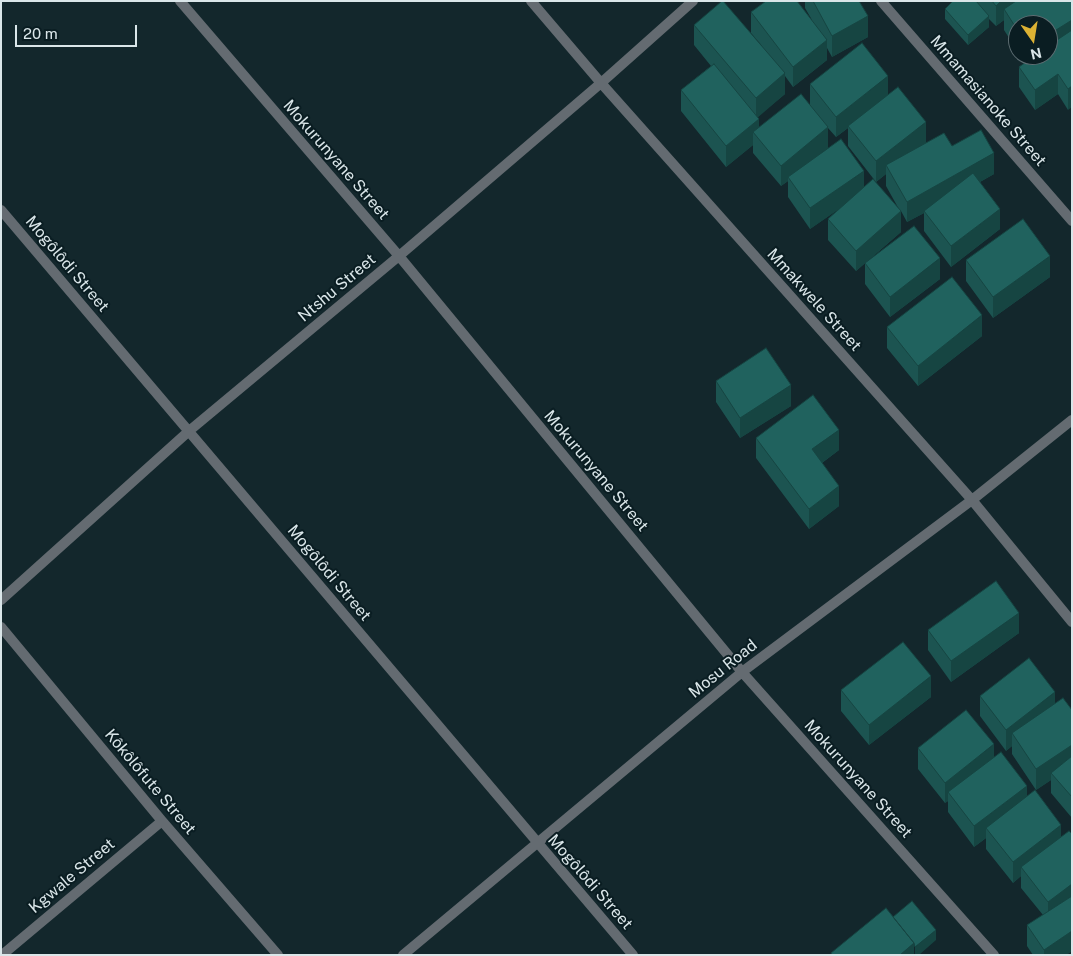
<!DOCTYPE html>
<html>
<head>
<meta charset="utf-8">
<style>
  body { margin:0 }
  #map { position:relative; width:1073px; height:956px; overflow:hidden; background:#13272c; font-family:"Public Sans",sans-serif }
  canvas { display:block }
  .frame { position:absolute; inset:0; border:2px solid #dae6e9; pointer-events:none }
  .north { position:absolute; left:1008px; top:15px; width:50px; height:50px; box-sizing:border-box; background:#0a1d22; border:1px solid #5d6d72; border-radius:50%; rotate:167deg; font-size:14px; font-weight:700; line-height:20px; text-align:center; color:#dae6e9 }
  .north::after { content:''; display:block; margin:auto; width:18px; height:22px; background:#dcb233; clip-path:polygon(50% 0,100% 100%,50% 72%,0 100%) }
  .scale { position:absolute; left:15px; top:25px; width:122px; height:22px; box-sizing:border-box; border:2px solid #dae6e9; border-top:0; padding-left:6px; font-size:15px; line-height:18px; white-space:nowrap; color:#dae6e9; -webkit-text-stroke:4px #0a1d22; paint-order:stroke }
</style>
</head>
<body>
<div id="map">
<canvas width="1073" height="956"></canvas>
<div class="frame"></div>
<div class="north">N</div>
<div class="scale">20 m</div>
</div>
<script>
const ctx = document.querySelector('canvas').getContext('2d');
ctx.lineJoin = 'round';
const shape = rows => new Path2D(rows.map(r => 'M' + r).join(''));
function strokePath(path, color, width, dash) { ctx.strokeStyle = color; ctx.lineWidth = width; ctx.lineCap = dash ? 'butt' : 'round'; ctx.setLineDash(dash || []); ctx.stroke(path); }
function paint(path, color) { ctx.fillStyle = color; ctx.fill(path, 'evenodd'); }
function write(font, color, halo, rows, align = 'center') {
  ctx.font = font + ' "Public Sans",sans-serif'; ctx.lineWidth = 4; ctx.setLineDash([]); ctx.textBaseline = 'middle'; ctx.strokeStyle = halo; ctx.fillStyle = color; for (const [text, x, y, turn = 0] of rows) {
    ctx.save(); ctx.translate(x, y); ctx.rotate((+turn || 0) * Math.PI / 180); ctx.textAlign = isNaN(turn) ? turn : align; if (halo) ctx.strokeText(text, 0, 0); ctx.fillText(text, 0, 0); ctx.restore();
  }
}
strokePath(shape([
  [180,1,399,256,742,672,994,955],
  [531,1,601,83,972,500,1072,622],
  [881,1,1072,221],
  [1,210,633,955],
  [1,600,189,431,399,256,601,83,693,1],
  [1,627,162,821,278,955],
  [2,955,162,821],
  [403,955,742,672,972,500,1072,420]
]), '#646b71', 10);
paint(shape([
  [805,1,859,1,868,37,832,57,827,48,827,60,793,87,785,76,785,94,757,117,759,128,810,104,810,84,888,95,926,143,952,146,994,174,980,182,1000,229,951,267,924,231,924,213,907,222,901,211,901,232,856,271,828,240,828,219,840,208,810,229,788,197,788,181,781,186,753,153,753,145,726,167,681,111,681,90,711,66,694,45,694,25,762,46,751,33,751,12,812,20,805,8],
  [828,128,836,137,848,128,848,146,876,182,886,174,886,186,900,211,864,187,819,155,828,148],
  [953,1,1072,1,1068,110,1058,94,1035,110,1019,87,1019,67,1025,63,1020,55,1048,55,1018,25,1018,52,1004,30,1004,20,996,26,989,19,989,27,968,45,945,19,945,9],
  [966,260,1050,277,993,318,966,281],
  [865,263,940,279,890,317,865,284],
  [887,327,982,336,918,386,887,348],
  [716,381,791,406,740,438,716,402],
  [756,438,839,450,822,463,839,506,809,529,756,458],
  [1072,492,1072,514,1071,513],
  [928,630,1019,633,951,682,928,650],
  [841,690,931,697,869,745,841,711],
  [980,696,1055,704,1072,710,1072,818,1051,793,1051,780,1036,790,1012,754,1012,746,1006,751,980,716],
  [918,748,994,757,1061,837,1072,951,1066,955,1033,955,1027,946,1027,925,1043,915,1021,888,1021,876,1013,883,986,849,986,838,974,847,948,812,948,801,945,803,918,769]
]), '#1c5451');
paint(shape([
  [1001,1,1024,1,1004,9,1004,20,996,26,996,6],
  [868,16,868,37,832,57,832,36],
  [989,16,989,27,968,45,968,35],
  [1072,20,1072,41,1028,68,1028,55,1048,55,1048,35],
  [827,40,827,60,793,87,793,67],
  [785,73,785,94,756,119,756,98],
  [1058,74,1058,94,1035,110,1035,90],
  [888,76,888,97,848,126,848,128,836,137,836,117],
  [1072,86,1072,107,1068,110,1068,89],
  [759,119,759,139,753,132,753,145,726,167,726,146],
  [926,122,926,143,886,165,886,174,876,182,876,161],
  [828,127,828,148,790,179,788,177,788,181,781,186,781,166],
  [994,153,994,174,925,212,924,211,924,213,907,222,907,202],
  [864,171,864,192,810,229,810,208],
  [1000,209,1000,229,951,267,951,246],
  [901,211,901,232,856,271,856,251],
  [1050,256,1050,277,993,318,993,297],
  [940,258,940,279,890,317,890,297],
  [982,315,982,336,918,386,918,366],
  [791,385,791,406,740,438,740,418],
  [839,430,839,450,812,470,812,449],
  [839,486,839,506,809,529,809,509],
  [1019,613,1019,633,951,682,951,661],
  [931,676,931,697,869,745,869,725],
  [1055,692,1055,713,1012,733,1012,746,1006,751,1006,730],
  [994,744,994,764,948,792,948,801,945,803,945,783],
  [1072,745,1072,766,1051,773,1051,780,1036,790,1036,769],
  [1027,786,1027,806,986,828,986,838,974,847,974,826],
  [1061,825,1061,845,1021,867,1021,876,1013,883,1013,862],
  [1072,884,1072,904,1048,922,1048,902],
  [936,930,936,940,919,955,915,955,915,947],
  [1072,931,1072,951,1066,955,1044,955,1044,950],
  [914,943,914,955,900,955]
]), '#164542');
const building = shape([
  [722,1,723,1,785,73,756,98,694,25,722,1],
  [766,1,797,1,827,40,793,67,751,12,766,1],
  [813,1,859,1,868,16,832,36,813,1],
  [953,1,976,1,989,16,968,35,945,9,953,1],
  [992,1,1001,1,996,6,992,1],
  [1016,1,1072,1,1072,20,1048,35,1048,25,1018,25,1018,31,1004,9,1016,1],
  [1072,30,1072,86,1068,89,1058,74,1035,90,1019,67,1036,55,1048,55,1048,46,1072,30],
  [862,43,888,76,836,117,810,84,862,43],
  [714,64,759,119,726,146,681,90,714,64],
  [898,87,926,122,876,161,848,126,898,87],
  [801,94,828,127,781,166,753,132,801,94],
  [981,130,994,153,907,202,886,165,944,133,952,146,981,130],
  [841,139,864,171,810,208,788,177,841,139],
  [973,173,1000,209,951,246,924,211,973,173],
  [873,179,901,211,856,251,828,219,873,179],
  [1023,219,1050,256,993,297,966,260,1023,219],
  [914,226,940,258,890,297,865,263,914,226],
  [952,277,982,315,918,366,887,327,952,277],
  [766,348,791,385,740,418,716,381,766,348],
  [813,395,839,430,812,449,839,486,809,509,756,438,813,395],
  [996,581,1019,613,951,661,928,630,996,581],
  [903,642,931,676,869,725,841,690,903,642],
  [1029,658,1055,692,1006,730,980,696,1029,658],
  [1063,698,1072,710,1072,745,1036,769,1012,733,1063,698],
  [966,710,994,744,945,783,918,748,966,710],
  [1001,752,1027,786,974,826,948,792,1001,752],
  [1072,756,1072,797,1051,773,1072,756],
  [1035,790,1061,825,1013,862,986,828,1035,790],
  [1069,831,1072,834,1072,884,1048,902,1021,867,1069,831],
  [1072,896,1072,931,1044,950,1027,925,1072,896],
  [912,901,936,930,915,947,914,943,893,917,912,901],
  [886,908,914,943,900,955,832,955,831,953,886,908]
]);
paint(building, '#20625e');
strokePath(building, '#164542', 1);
write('16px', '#dae6e9', '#0a1d22', [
  ["Mmamasianoke Street",988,101,49],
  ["Mokurunyane Street",336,160,49],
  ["Mogôlôdi Street",67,264,50],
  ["Ntshu Street",337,288,-40],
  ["Mmakwele Street",814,300,48],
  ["Mokurunyane Street",596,471,50],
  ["Mogôlôdi Street",329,573,50],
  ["Mosu Road",723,669,-39],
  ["Mokurunyane Street",858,779,48],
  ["Kôkôlôfute Street",150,782,50],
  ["Kgwale Street",72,876,-40],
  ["Mogôlôdi Street",590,882,49]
]);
</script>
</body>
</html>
